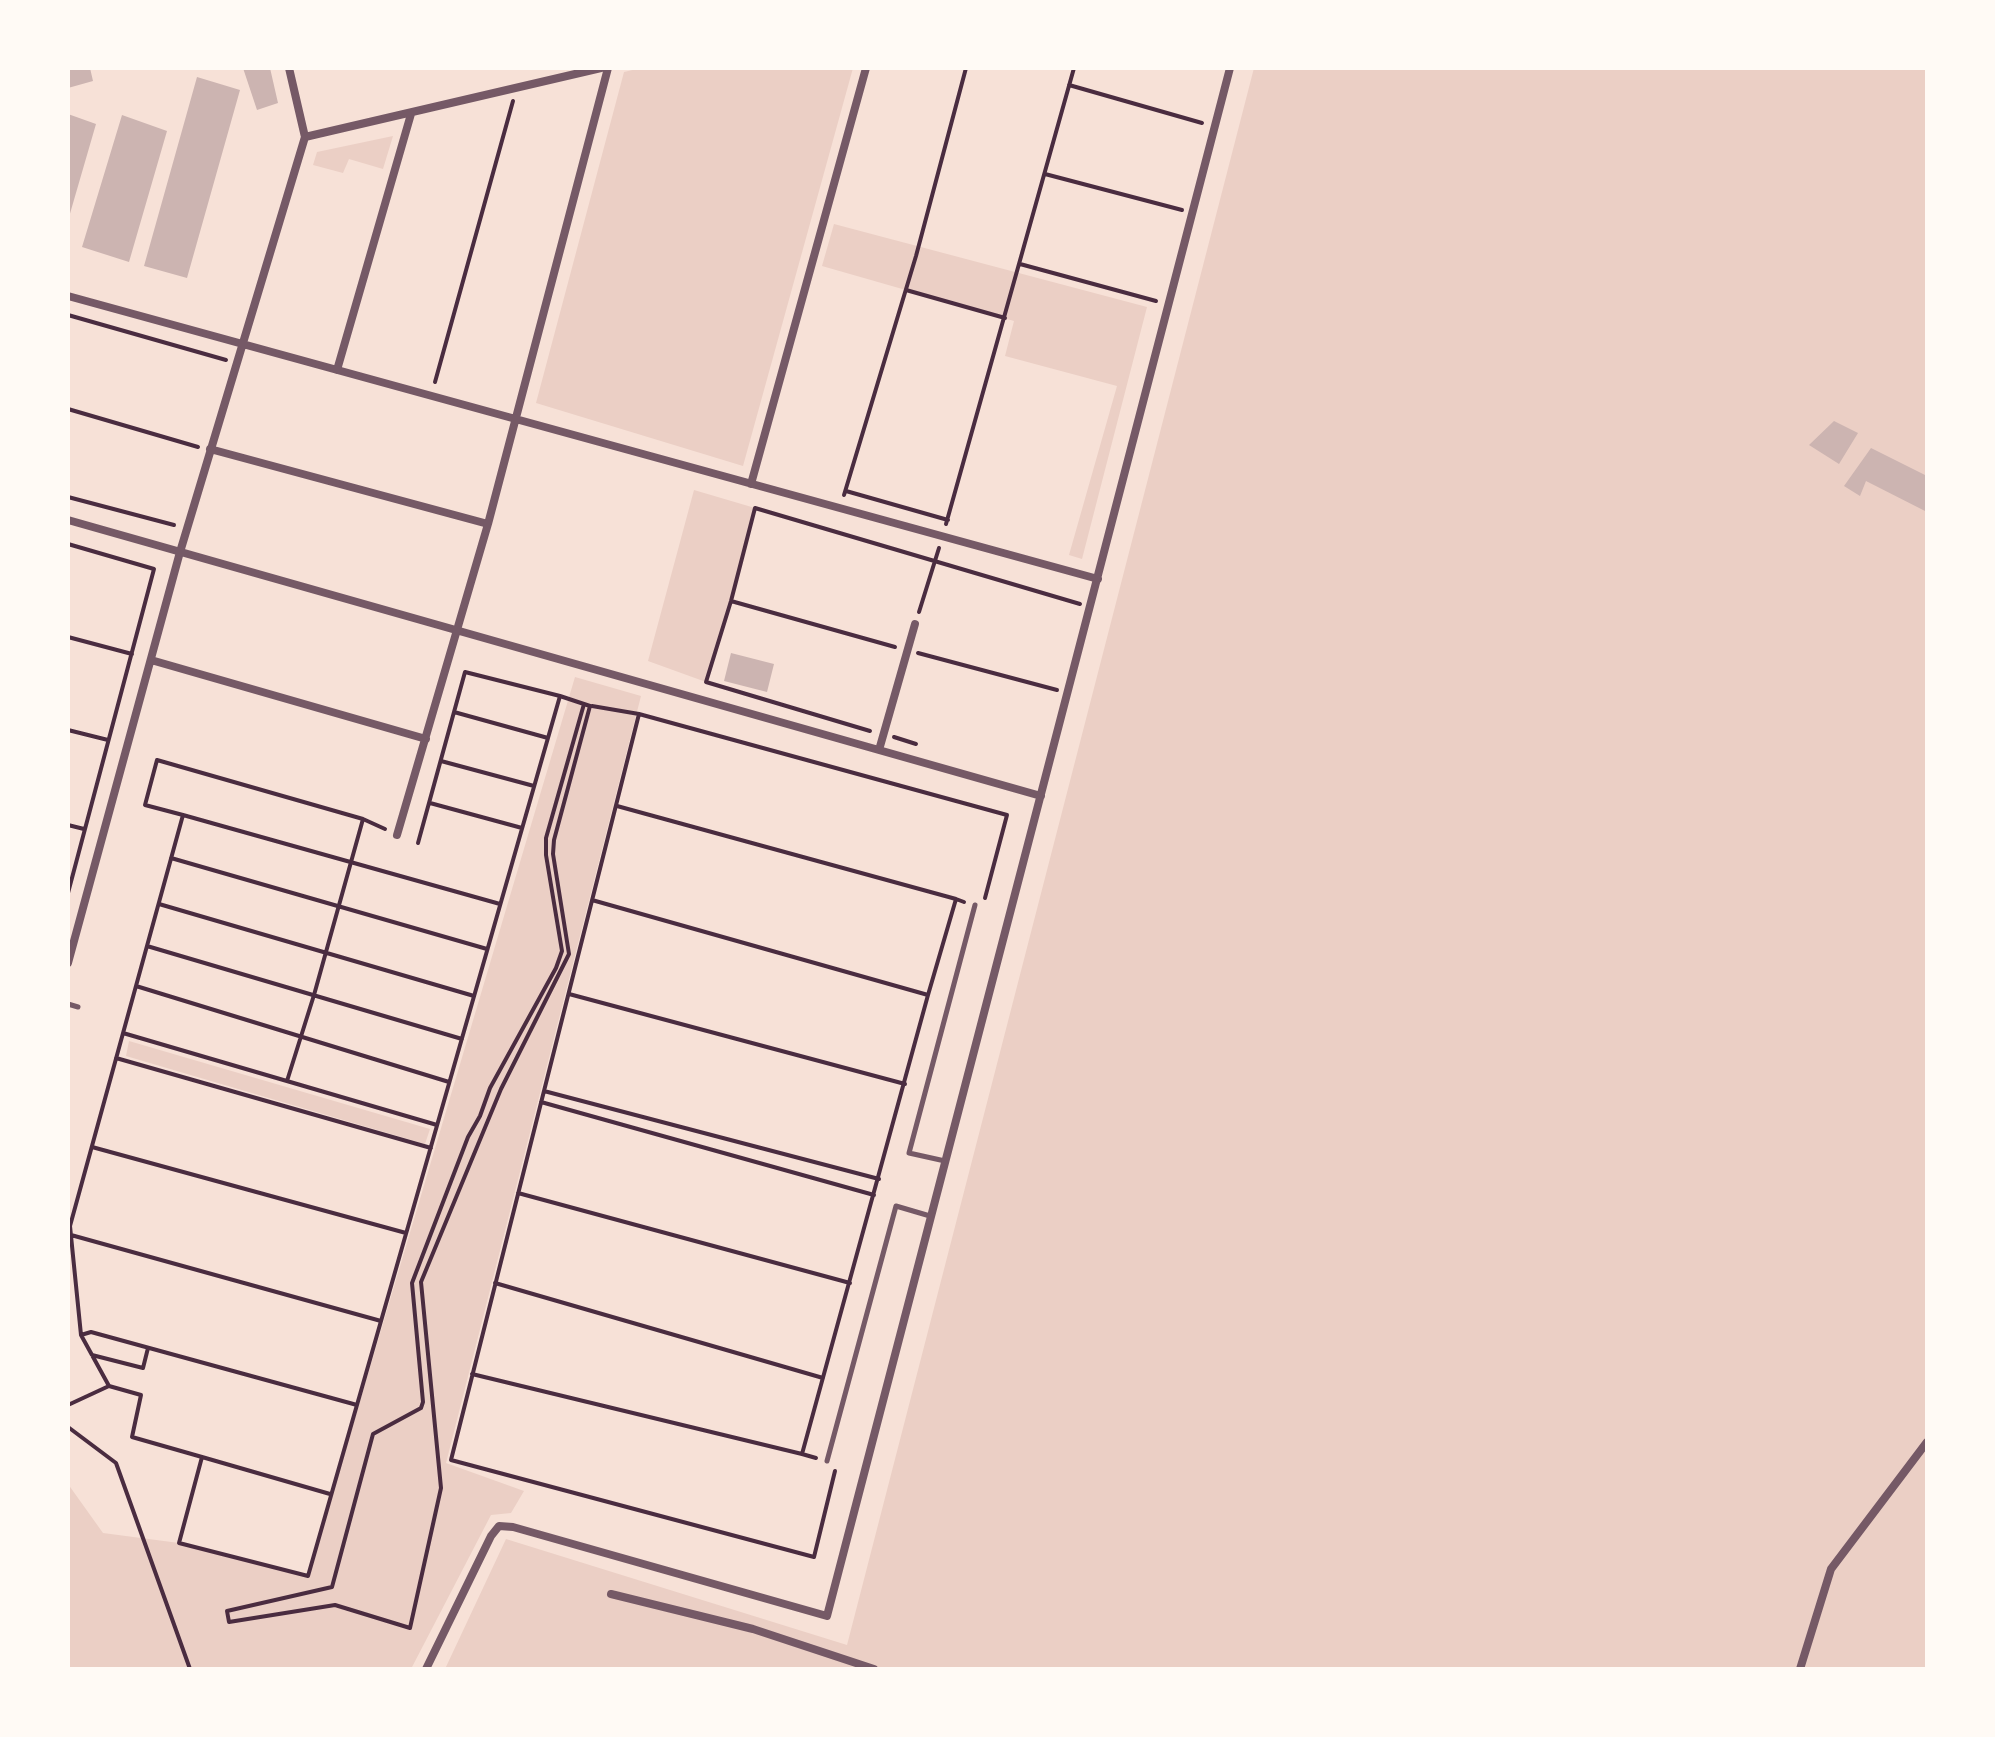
<!DOCTYPE html>
<html>
<head>
<meta charset="utf-8">
<style>
  body { margin:0 }
  #map { position:relative; width:1995px; height:1737px; overflow:hidden; background:#f7e1d7; font-family:"PT Sans Narrow",sans-serif }
  canvas { display:block }
  .frame { position:absolute; inset:0; border:70px solid #fffaf5; pointer-events:none }
</style>
</head>
<body>
<div id="map">
<canvas width="1995" height="1737"></canvas>
<div class="frame"></div>
</div>
<script>
const ctx = document.querySelector('canvas').getContext('2d');
ctx.lineJoin = 'round';
function paint(path, color) { ctx.fillStyle = color; ctx.fill(path, 'evenodd'); }
const shape = rows => new Path2D(rows.map(r => 'M' + r).join(''));
function strokePath(path, color, width, dash) { ctx.strokeStyle = color; ctx.lineWidth = width; ctx.lineCap = dash ? 'butt' : 'round'; ctx.setLineDash(dash || []); ctx.stroke(path); }
paint(shape([
  [641,68,853,68,743,466,536,403,624,72],
  [1254,68,1927,68,1927,1669,445,1669,506,1539,847,1645],
  [393,136,383,169,349,159,343,173,313,165,317,152],
  [834,224,1147,307,1082,559,1069,555,1117,386,1005,356,1014,321,822,266],
  [694,490,755,508,731,601,706,682,648,661],
  [575,677,641,696,446,1463,524,1491,511,1513,491,1515,411,1669,68,1669,68,1484,103,1533,179,1543,308,1576],
  [129,1041,430,1129,425,1144,126,1056]
]), '#ebcfc5');
paint(shape([
  [68,68,90,68,93,81,68,88],
  [243,68,270,68,278,103,257,110],
  [197,77,240,90,187,278,144,266],
  [68,114,96,124,69,217,68,217],
  [122,115,167,131,129,262,82,247],
  [1834,421,1858,433,1839,464,1809,445],
  [1871,448,1927,476,1927,512,1866,481,1860,496,1844,486],
  [731,653,774,664,767,692,724,681]
]), '#ccb4b1');
strokePath(shape([
  [1069,85,1202,123],
  [1045,174,1182,210],
  [1020,264,1156,301],
  [906,290,1005,318],
  [68,315,226,360],
  [435,382,513,101],
  [68,409,198,447],
  [846,491,948,520],
  [844,495,916,256,966,68],
  [68,497,174,525],
  [946,524,1074,68],
  [68,544,154,569,68,893],
  [731,601,895,647],
  [919,612,939,548],
  [68,637,132,654],
  [918,653,1057,690],
  [592,706,639,714,1007,815,985,898],
  [454,712,548,738],
  [639,714,451,1460,814,1557,835,1471],
  [68,730,108,740],
  [870,731,706,682,731,601,755,508,1080,604],
  [894,737,916,744],
  [441,761,534,786],
  [430,803,522,828],
  [617,806,956,899],
  [183,815,500,904],
  [68,825,84,829],
  [385,829,363,819,157,760,145,805,183,815,70,1226,81,1335,109,1386,141,1395,132,1437,202,1457,179,1543,308,1576,560,696],
  [418,843,465,672,560,696,590,706,554,840,553,854,569,954,501,1089,421,1282,441,1488,410,1628,335,1605,229,1622,227,1611,332,1587,373,1434,421,1408,423,1402,412,1283,468,1137,480,1116,490,1088,556,968,562,951,546,855,546,838,584,704],
  [171,858,487,949],
  [592,900,928,995],
  [159,904,474,996],
  [147,946,462,1039],
  [136,986,449,1082],
  [569,994,905,1084],
  [123,1033,437,1125],
  [116,1058,431,1148],
  [287,1081,314,995,363,819],
  [544,1091,879,1179],
  [541,1102,874,1195],
  [92,1147,406,1233],
  [518,1193,850,1283],
  [71,1235,381,1321],
  [495,1283,823,1378],
  [81,1335,91,1332,357,1405],
  [92,1355,143,1368,148,1348],
  [472,1374,802,1454],
  [68,1405,109,1386],
  [68,1427,116,1463,190,1669],
  [202,1457,330,1494],
  [816,1458,802,1454,928,995,956,899,964,902]
]), '#4a2c40', 4);
strokePath(shape([
  [68,1004,78,1007],
  [945,1161,909,1153,975,905],
  [827,1461,896,1206,930,1216]
]), '#755966', 5);
strokePath(shape([
  [305,137,601,68],
  [68,296,1098,579],
  [337,370,411,114],
  [210,449,488,524],
  [751,484,866,68],
  [68,520,1041,796],
  [151,660,426,739],
  [879,750,915,624],
  [397,835,488,524,608,68],
  [68,963,180,552,305,137,289,68],
  [611,1594,753,1629,874,1669],
  [426,1669,491,1536,499,1526,513,1527,827,1616,1230,68],
  [1800,1669,1831,1569,1927,1442]
]), '#755966', 8);
</script>
</body>
</html>
